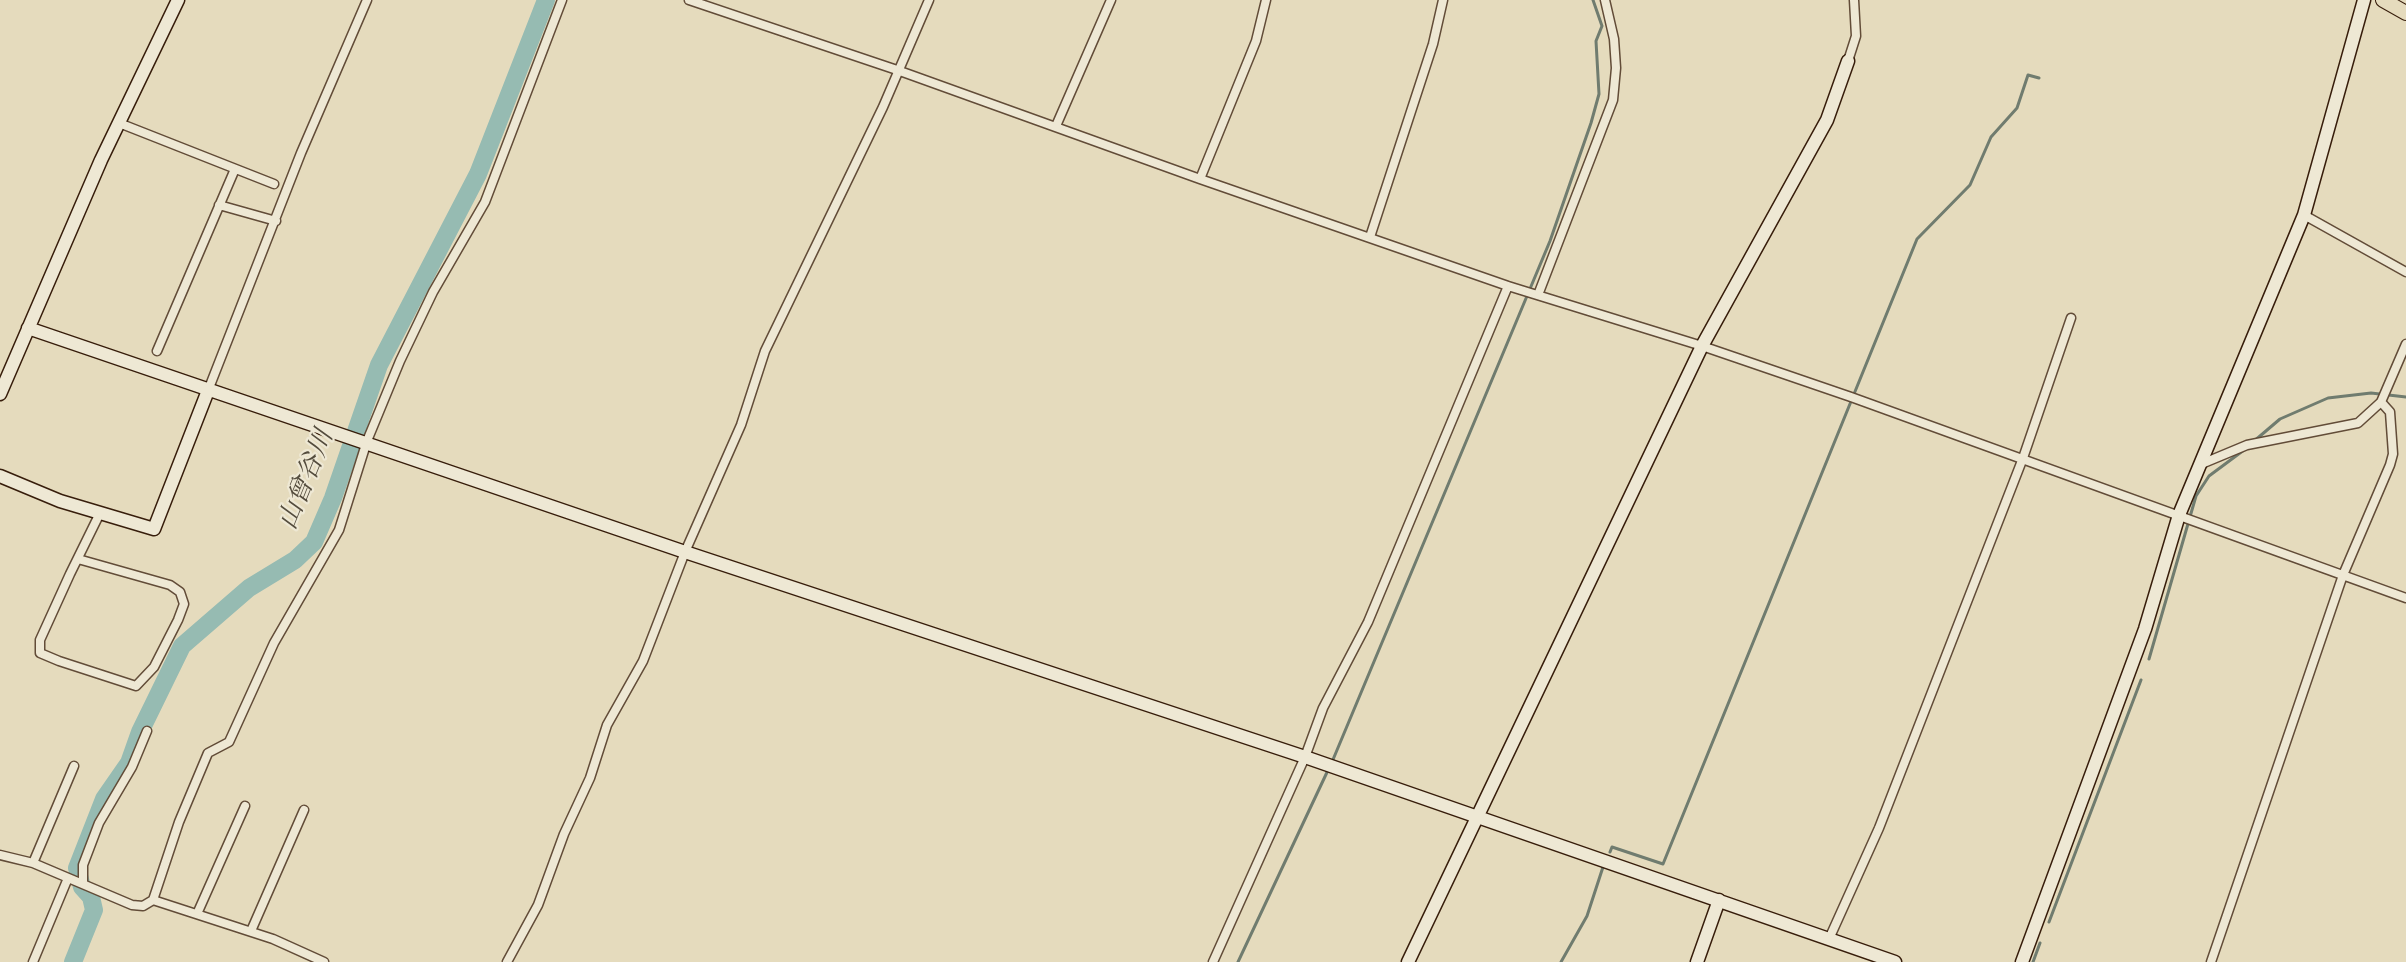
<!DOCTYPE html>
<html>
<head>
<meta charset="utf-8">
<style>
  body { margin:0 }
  canvas { display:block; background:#e5dbbd }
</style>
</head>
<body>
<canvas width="2406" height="962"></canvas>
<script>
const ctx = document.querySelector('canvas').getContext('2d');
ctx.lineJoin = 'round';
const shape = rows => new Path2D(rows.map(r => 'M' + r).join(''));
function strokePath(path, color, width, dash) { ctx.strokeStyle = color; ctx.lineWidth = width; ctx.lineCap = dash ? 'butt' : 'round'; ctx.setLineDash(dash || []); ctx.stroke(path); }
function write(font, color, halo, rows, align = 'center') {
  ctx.font = font + ' "Gentium Book Plus","Noto Serif JP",serif'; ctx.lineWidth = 4.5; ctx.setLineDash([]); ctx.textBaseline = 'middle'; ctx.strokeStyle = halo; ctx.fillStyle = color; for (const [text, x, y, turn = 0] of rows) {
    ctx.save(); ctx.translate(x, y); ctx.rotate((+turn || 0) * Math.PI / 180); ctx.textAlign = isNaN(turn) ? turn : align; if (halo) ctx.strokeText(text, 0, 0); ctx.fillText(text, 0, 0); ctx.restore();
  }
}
strokePath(shape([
  [2253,442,2280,419,2328,398,2371,393,2406,397],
  [2149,659,2196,496,2209,476,2244,450],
  [1332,762,1550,241,1591,123,1599,94,1596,41,1602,26,1593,0],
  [1610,852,1612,847,1663,864,1917,239,1970,185,1991,137,2017,108,2028,75,2039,78],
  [2049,922,2141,680],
  [1238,962,1329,768],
  [1561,962,1587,916,1603,867],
  [2033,962,2040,943]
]), '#707c6f', 3);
strokePath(shape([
  [73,962,94,910,91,897,82,887,77,868,104,799,129,763,140,732,182,646,249,588,295,560,314,542,333,498,379,365,478,174,546,0]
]), '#96bbb2', 18);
const street = shape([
  [689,0,897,70,1200,179,1508,286,1702,346,1851,397,2406,598],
  [1848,61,1856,36,1854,0],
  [119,123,274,184],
  [1056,126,1111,0],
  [1200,179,1256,41,1266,0],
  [219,205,276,221],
  [2304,215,2406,272],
  [1370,237,1433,44,1443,0],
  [1538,295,1613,100,1616,68,1614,39,1605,0],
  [157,351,235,169],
  [209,388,301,153,367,0],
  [2199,465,2247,445,2358,423,2381,402,2406,344],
  [78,559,170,585,180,592,184,604,178,620,154,667,136,686,59,661,40,653,40,640,70,574,100,513],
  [0,855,33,863,132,905,143,906,153,900,179,822,208,753,229,742,274,643,339,530,367,441,400,361,433,292,485,202,562,0],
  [33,863,74,766],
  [83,883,83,865,99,823,132,767,147,731],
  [153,900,273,939,324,962],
  [197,914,245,806],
  [251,931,304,810],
  [1829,939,1879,828,2023,458,2071,318],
  [33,962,68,878],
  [507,962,538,905,564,834,590,778,607,725,643,661,685,552,741,425,765,351,883,107,929,0],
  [1213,962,1305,757,1323,708,1368,622,1508,286],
  [2211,962,2343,575,2390,465,2393,454,2390,412,2381,402]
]);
const secondary = shape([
  [28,328,685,552,1305,757,1895,962],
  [0,394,101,160,178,0],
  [0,476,60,501,154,529,209,388],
  [1408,962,1702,346,1827,120,1848,61],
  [1697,962,1719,900],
  [2022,962,2145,629,2179,515,2304,215,2364,0]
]);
const primary = shape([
  [2383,0,2406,13]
]);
strokePath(street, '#624c38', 11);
strokePath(secondary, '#371d0b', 15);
strokePath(primary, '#371d0b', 16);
strokePath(street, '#eee8d4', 8);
strokePath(secondary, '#eee8d4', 12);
strokePath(primary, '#e5dbbd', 14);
write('italic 26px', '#544c3d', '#eee8d4', [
  ["山曾谷川",307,480,-68]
]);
</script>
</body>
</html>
